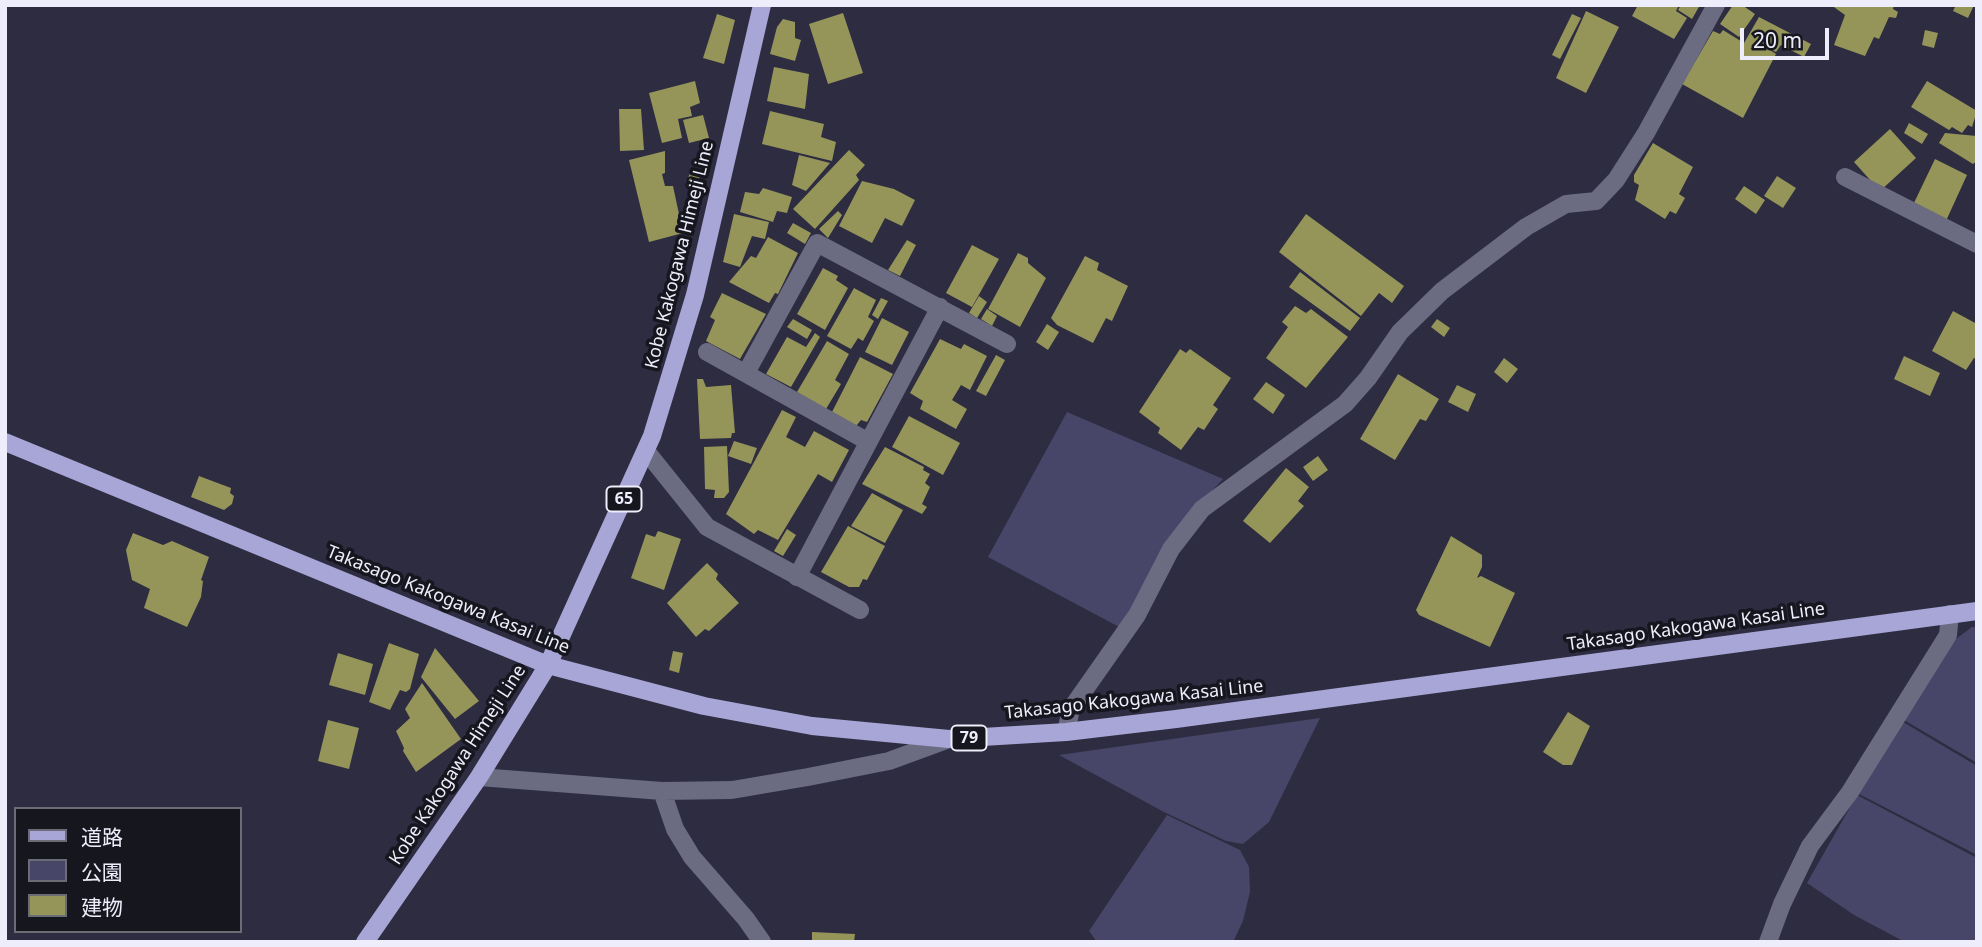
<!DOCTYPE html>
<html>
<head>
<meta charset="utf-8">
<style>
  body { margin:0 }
  #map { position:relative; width:1982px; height:947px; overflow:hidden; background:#2d2c41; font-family:"Noto Sans","Noto Sans JP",sans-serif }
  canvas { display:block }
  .frame { position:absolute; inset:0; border:7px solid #ededfb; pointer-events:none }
  .legend { position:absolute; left:14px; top:807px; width:228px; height:126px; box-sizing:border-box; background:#16161f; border:2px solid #6c6c77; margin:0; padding:9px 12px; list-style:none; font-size:21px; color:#ededfb }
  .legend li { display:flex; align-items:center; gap:14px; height:35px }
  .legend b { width:35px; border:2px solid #6c6c77 }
  .scale { position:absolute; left:1740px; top:28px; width:89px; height:32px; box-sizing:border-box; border:4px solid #ededfb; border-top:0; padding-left:9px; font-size:21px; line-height:24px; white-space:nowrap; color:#ededfb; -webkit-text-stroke:5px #16161f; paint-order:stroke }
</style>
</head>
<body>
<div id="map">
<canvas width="1982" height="947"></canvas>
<div class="frame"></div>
<ul class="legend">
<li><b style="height:9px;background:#a7a6d6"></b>道路</li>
<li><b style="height:19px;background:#474668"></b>公園</li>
<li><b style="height:19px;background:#95955a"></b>建物</li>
</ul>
<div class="scale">20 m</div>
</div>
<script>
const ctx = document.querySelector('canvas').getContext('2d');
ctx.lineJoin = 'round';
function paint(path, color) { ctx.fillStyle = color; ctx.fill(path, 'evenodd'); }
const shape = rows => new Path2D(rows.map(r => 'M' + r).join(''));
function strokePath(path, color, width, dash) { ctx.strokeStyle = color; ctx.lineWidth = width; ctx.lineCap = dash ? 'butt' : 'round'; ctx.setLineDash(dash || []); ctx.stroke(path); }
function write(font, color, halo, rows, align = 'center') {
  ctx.font = font + ' "Noto Sans",sans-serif'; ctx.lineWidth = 7; ctx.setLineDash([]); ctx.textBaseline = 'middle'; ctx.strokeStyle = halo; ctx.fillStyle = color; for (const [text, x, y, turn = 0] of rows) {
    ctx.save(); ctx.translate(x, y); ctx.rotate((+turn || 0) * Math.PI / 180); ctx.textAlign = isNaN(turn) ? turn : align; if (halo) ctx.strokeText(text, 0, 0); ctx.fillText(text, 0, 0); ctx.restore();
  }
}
paint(shape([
  [1067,412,1223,479,1188,516,1121,628,988,557],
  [1972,627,1977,627,1977,763,1904,720,1952,642],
  [1320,718,1269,822,1243,844,1226,841,1164,812,1059,755],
  [1903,722,1977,766,1977,855,1859,794],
  [1857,795,1977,858,1977,942,1905,942,1854,915,1807,883],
  [1167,815,1240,850,1249,867,1250,892,1243,921,1233,942,1097,942,1089,931]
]), '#474668');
paint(shape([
  [1638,5,1679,5,1676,11,1687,18,1674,39,1632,16],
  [1681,5,1700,5,1692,19,1678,10],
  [1733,5,1742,5,1755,14,1739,37,1720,24],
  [1831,5,1894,5,1893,9,1898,12,1896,18,1889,17,1879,39,1874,37,1865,56,1834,45,1845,15],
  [1956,5,1974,5,1968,18,1953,11],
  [1586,11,1619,27,1586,93,1556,78],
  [843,13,863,73,828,84,809,24],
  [717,14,735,20,724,64,703,58],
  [1572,14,1581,18,1560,59,1552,55],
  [1759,17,1811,44,1804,57,1781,45,1776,52,1764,46,1776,54,1743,118,1682,84,1713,31,1720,34,1723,30,1744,43],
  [783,19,795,22,795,38,801,40,795,61,770,54,777,27],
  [1925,30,1938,33,1934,48,1922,45],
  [774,67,809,74,805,109,767,101],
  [695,81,700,103,690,107,692,116,678,119,682,138,662,143,649,93],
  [1927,81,1977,111,1972,127,1968,125,1962,133,1952,127,1949,130,1911,107],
  [619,109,641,109,644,150,620,151],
  [770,111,824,124,821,137,836,142,832,161,762,144],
  [703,115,709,138,689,143,683,120],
  [1909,123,1928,134,1922,144,1904,133],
  [1890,129,1916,158,1880,191,1854,162],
  [1945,133,1977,136,1977,161,1973,164,1939,143],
  [1653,143,1693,167,1679,194,1685,198,1676,214,1670,211,1665,219,1635,200,1639,185,1634,182,1634,175],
  [849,150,865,165,856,175,859,180,815,229,793,209],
  [665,151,665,173,662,174,665,186,673,186,683,233,649,242,629,160],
  [799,155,830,163,806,191,792,185],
  [1935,159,1967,175,1945,223,1912,207],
  [691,169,701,173,697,186,687,182],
  [1777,176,1796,188,1783,208,1764,196],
  [862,181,894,189,915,200,902,226,885,218,872,243,839,226],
  [1744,186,1765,200,1756,214,1735,199],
  [763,188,792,197,787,213,777,211,773,222,740,212,745,192,759,194],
  [838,211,842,215,828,238,819,229],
  [734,214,769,222,765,239,752,236,740,267,723,262],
  [1306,214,1404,286,1392,303,1379,293,1361,316,1279,252],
  [793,223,811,233,805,244,787,233],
  [768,237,798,253,778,294,775,293,769,303,729,282,751,256,756,258],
  [907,240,916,245,900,276,888,270],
  [972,245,999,259,972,307,946,293],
  [1018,253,1028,258,1028,263,1046,278,1020,327,988,309],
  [1085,256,1099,263,1097,270,1128,286,1112,321,1106,318,1093,343,1057,325,1051,318],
  [823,268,838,276,836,280,848,288,825,330,797,314],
  [1300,272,1360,318,1350,331,1289,287],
  [854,288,876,300,868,317,874,321,863,341,858,338,851,349,827,336],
  [722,293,766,314,740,359,706,341,715,320,710,317],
  [979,296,987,302,977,318,969,313],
  [881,298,888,301,878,319,872,315],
  [1295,306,1306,313,1311,309,1348,337,1306,388,1266,358,1288,327,1282,322],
  [987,309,997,316,992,326,981,319],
  [1953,311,1977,324,1977,359,1974,358,1966,370,1932,351],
  [882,318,909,332,892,365,865,352],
  [793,319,812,330,807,339,787,327],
  [1437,319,1450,328,1444,337,1431,327],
  [1047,324,1059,332,1048,350,1036,342],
  [815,333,820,337,791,387,766,374,787,337,806,347],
  [940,339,961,349,964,344,987,356,970,390,961,385,952,400,967,409,956,429,920,409,923,401,910,393],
  [827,341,849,354,835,380,841,384,826,409,797,392],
  [1180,349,1186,353,1190,349,1231,378,1213,405,1218,409,1204,430,1198,427,1181,450,1158,433,1160,428,1139,412],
  [996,355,1005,360,986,396,976,391],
  [1904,356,1940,373,1930,396,1894,379],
  [860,357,893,374,867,422,861,420,856,426,832,412],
  [1504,358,1518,369,1507,383,1494,372],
  [1398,374,1439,399,1426,421,1420,419,1395,460,1360,439],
  [697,379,703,379,706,387,731,385,735,433,732,433,731,438,700,439],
  [1266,382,1285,395,1273,414,1253,399],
  [1457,385,1476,394,1468,412,1448,402],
  [782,410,796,417,786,437,805,447,814,431,849,450,832,482,818,474,778,540,758,530,754,534,726,514],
  [909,416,960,443,943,475,892,447],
  [734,441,757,448,751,464,728,456],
  [727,446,729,492,724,498,714,498,715,490,705,489,704,447],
  [885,447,924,467,923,470,930,474,925,483,930,487,922,504,927,507,922,514,862,484],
  [1318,456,1328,470,1313,481,1303,467],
  [1286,468,1309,487,1298,501,1304,506,1270,543,1243,521],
  [199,476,231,488,230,493,234,496,232,504,224,510,191,497],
  [872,493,903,510,885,543,851,526],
  [848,526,885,546,867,580,863,579,859,587,849,587,821,572],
  [787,529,796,535,783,556,774,551],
  [658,531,681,539,664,590,631,578,646,534,655,537],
  [133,533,163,545,172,541,209,557,201,580,203,581,201,597,187,627,144,608,150,589,132,580,126,550],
  [1451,536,1482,555,1482,567,1477,578,1481,576,1515,593,1490,647,1419,615,1416,610],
  [707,563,718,574,716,579,739,603,709,631,705,629,696,637,667,603],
  [389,643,419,654,410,689,406,692,400,690,390,710,369,702],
  [435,648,479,701,455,719,421,677],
  [673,651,683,653,679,673,669,670],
  [338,653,373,664,365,695,329,685],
  [422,683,461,739,416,772,403,751,404,748,396,731,410,718,405,709],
  [1568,712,1590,726,1572,765,1563,765,1543,752],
  [328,720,359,728,349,769,318,761],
  [812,932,855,934,854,942,812,942]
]), '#95955a');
strokePath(shape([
  [1845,177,1977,244],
  [707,352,867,441],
  [746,373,817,243,1007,344],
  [646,451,707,527,860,610],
  [797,577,940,307],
  [1066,732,1071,709,1137,615,1171,549,1202,509,1345,404,1368,378,1400,332,1442,291,1526,227,1566,204,1596,201,1616,180,1646,133,1716,5],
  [479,777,662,791,675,829,692,857,746,919,762,942],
  [662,791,732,790,808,777,889,761,949,739],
  [1768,942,1782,904,1810,846,1850,792,1948,635,1950,614]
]), '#6b6b82', 18);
strokePath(shape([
  [5,442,548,665,704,706,812,726,949,739,1066,732,1176,719,1977,611],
  [365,942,479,777,548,665,652,436,695,295,762,5]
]), '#a7a6d6', 18);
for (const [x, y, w] of [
  [624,499,35],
  [969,738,35]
]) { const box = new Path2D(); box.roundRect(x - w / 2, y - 12.5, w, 25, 5); ctx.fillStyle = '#16161f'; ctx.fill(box); strokePath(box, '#ededfb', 2); }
write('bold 16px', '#ededfb', null, [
  ["65",624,499],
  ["79",969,738]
]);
write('18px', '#ededfb', '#16161f', [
  ["Kobe Kakogawa Himeji Line",680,255,-76],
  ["Takasago Kakogawa Kasai Line",448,600,22],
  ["Takasago Kakogawa Kasai Line",1696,627,-8],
  ["Takasago Kakogawa Kasai Line",1134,700,-6],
  ["Kobe Kakogawa Himeji Line",458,765,-57]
]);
</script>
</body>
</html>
